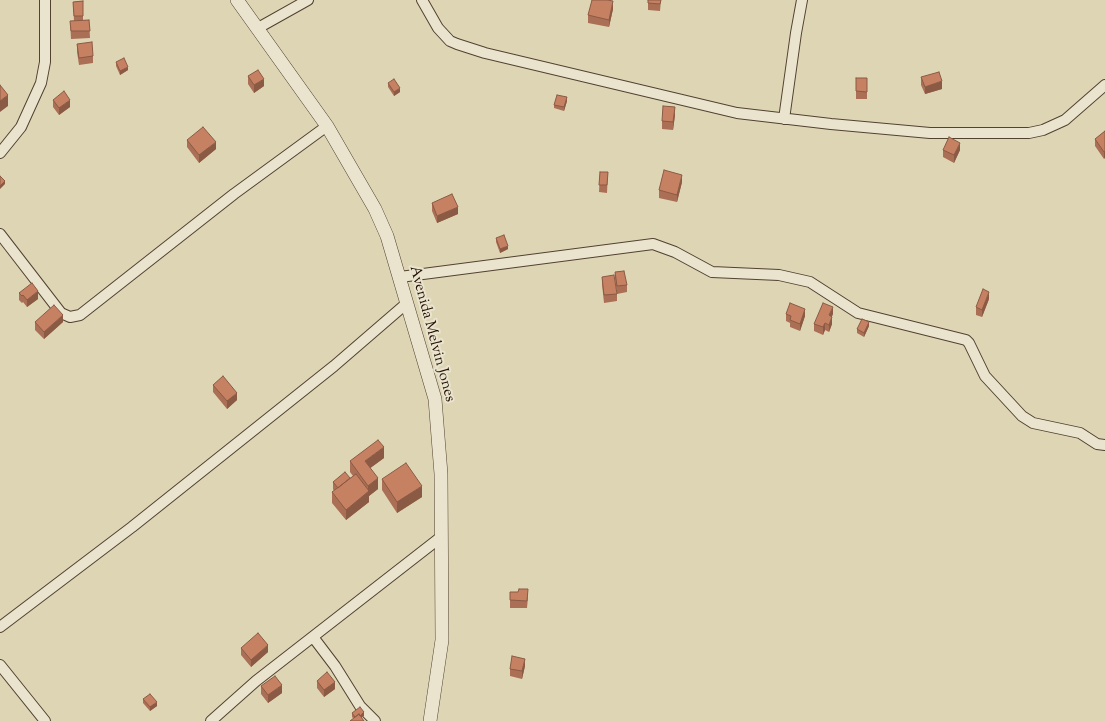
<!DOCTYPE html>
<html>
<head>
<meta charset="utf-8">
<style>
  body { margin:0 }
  canvas { display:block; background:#ded5b5 }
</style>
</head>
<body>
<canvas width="1105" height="721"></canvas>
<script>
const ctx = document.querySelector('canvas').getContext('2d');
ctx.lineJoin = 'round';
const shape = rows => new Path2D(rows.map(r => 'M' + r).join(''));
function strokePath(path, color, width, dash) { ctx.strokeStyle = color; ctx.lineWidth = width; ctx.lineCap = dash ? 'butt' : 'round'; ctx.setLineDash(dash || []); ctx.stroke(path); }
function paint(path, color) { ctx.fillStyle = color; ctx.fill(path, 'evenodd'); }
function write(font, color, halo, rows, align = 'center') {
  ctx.font = font + ' "Sorts Mill Goudy",serif'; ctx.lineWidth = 4; ctx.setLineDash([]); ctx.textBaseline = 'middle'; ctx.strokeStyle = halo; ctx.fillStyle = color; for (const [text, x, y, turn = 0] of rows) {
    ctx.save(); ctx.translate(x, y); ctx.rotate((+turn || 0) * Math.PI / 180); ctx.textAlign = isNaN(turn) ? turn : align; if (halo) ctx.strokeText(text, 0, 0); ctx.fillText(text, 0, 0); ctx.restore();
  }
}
const minor = shape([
  [422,0,438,28,450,41,457,44,485,53,737,113,831,124,930,133,1029,133,1043,130,1065,120,1105,85],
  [258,28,308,0],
  [784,119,796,33,802,0],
  [0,153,21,127,41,83,45,62,45,0],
  [0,234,61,313,70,317,80,315,234,194,327,126],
  [400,277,653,244,675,252,712,272,779,275,810,282,858,313,966,340,969,343,985,376,1022,416,1033,423,1080,433,1097,444,1105,445],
  [0,627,132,527,334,366,407,303],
  [313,637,335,666,360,706,375,721],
  [0,665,45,721],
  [211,721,256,681,441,537]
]);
const tertiary = shape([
  [237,0,327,126,375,209,387,236,435,399,441,474,442,640,430,721]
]);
strokePath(minor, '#524230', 12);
strokePath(tertiary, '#524230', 14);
strokePath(minor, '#eae4cf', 10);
strokePath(tertiary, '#eae4cf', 13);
paint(shape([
  [648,0,661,0,660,11,648,10],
  [83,1,83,20,89,20,90,38,71,39,70,21,74,21,73,2],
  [613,9,609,27,588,23,588,15],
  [77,44,93,56,93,63,79,65,77,52],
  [116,62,128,70,120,75,116,66],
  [248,76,264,86,254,93,248,84],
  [921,77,942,89,925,94,921,85],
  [388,83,400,92,394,96,388,87],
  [867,85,867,99,856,99,856,91],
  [53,100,70,107,59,115,53,107],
  [567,101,564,111,554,108,554,105],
  [675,115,673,130,662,129,662,121],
  [1105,131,1104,159,1095,146,1095,139],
  [187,140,216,149,199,163,187,147],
  [943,150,960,150,954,163,943,157],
  [600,172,608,172,607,193,599,192],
  [682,182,677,202,659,198,659,190],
  [432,203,458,214,437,223,432,211],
  [496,238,508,249,500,253,496,242],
  [615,272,627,285,627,292,617,294,615,279],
  [602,277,617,294,617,301,604,303,602,284],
  [19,293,38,299,27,307,23,302,22,303,19,300],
  [989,299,982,317,976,315,976,307],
  [786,314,805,316,800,331,790,327,790,323,786,321],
  [833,314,832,316,832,324,829,332,825,330,823,335,814,331,814,324],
  [35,322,63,322,44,339,35,330],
  [869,326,864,337,857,333,857,329],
  [213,385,237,400,227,409,213,392],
  [384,458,370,468,378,489,369,496,369,502,346,520,332,503,332,492,334,491,333,489,333,482,350,478,353,476,350,472,350,461],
  [382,479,422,497,397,513,382,490],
  [518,592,528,597,527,608,510,608,510,600],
  [241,648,268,652,251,667,241,655],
  [525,666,522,679,510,676,510,669],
  [317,681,335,689,324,697,317,688],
  [261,686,282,693,268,703,261,694],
  [143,699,157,706,150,711,143,703],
  [352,713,364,716,353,718,352,717]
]), '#aa6f54');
paint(shape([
  [613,1,613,9,609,27,609,20],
  [128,67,128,70,120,75,120,71],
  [264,79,264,86,254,93,254,85],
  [942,81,942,89,925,94,925,87],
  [400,88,400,92,394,96,394,92],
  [8,95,8,106,0,112,0,101],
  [567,97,567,101,564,111,564,107],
  [70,100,70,107,59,115,59,108],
  [675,107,675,115,673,130,673,122],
  [216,142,216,149,199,163,199,155],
  [960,143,960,150,954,163,954,155],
  [1105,151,1105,158,1104,159,1104,152],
  [682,175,682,182,677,202,677,195],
  [5,181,5,184,0,189,0,186],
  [458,207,458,214,437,223,437,216],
  [508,246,508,249,500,253,500,249],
  [38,291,38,299,27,307,27,300],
  [989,292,989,299,982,317,982,310],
  [833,307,833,314,829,323,829,315],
  [805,309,805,316,800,331,800,324],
  [63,315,63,322,44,339,44,332],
  [832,317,832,324,829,332,829,325],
  [869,322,869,326,864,337,864,333],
  [825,323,825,330,823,335,823,327],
  [237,393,237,400,227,409,227,401],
  [384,447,384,458,365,472,365,461],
  [378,478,378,489,369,496,369,502,346,520,346,510,368,492,368,486],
  [422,486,422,497,397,513,397,502],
  [268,645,268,652,251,667,251,660],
  [525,659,525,666,522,679,522,671],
  [335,682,335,689,324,697,324,690],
  [282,685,282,693,268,703,268,695],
  [157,702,157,706,150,711,150,707],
  [364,712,364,716,357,721,356,719]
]), '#8b5a45');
const building = shape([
  [592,0,607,0,613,1,609,20,588,15,592,0],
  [648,0,661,0,660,4,648,3,648,0],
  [83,1,83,16,74,16,73,2,83,1],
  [89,20,90,31,71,31,70,21,89,20],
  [92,42,93,56,79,58,77,44,92,42],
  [124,58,128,67,120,71,116,62,124,58],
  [258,70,264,79,254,85,248,76,258,70],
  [939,72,942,81,925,87,921,77,939,72],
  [856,78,867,78,867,92,856,91,856,78],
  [394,79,400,88,394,92,388,83,394,79],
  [0,85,8,95,0,101,0,85],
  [64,91,70,100,59,108,53,100,64,91],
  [557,95,567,97,564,107,554,105,557,95],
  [663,106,675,107,673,122,662,121,663,106],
  [203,127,216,142,199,155,187,140,203,127],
  [1105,131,1105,151,1104,152,1095,139,1105,131],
  [949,137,960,143,954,155,943,150,949,137],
  [664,170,682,175,677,195,659,190,664,170],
  [600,172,608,172,607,185,599,185,600,172],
  [0,176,5,181,0,186,0,176],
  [452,194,458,207,437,216,432,203,452,194],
  [504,235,508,246,500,249,496,238,504,235],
  [624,271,627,285,617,286,615,272,624,271],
  [614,275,617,294,604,295,602,277,614,275],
  [32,283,38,291,27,300,23,295,22,296,19,293,32,283],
  [983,289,989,292,982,310,976,307,983,289],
  [790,303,805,309,800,324,790,320,791,316,786,314,790,303],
  [823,303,833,307,829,315,832,317,829,325,825,323,823,327,814,324,823,303],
  [54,305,63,315,44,332,35,322,54,305],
  [862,319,869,322,864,333,857,329,862,319],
  [223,376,237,393,227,401,213,385,223,376],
  [378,440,384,447,365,461,378,478,368,486,350,461,378,440],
  [406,463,422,486,397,502,382,479,406,463],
  [345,472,350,478,338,488,333,482,345,472],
  [356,474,369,491,346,510,332,492,356,474],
  [519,589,528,589,527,601,510,600,510,592,518,592,519,589],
  [258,633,268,645,251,660,241,648,258,633],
  [512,656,525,659,522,671,510,669,512,656],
  [327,672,335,682,324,690,317,681,327,672],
  [275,676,282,685,268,695,261,686,275,676],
  [150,694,157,702,150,707,143,699,150,694],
  [360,707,364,712,360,716,359,714,355,717,352,713,360,707],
  [359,714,364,721,350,721,359,714]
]);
paint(building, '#c68162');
strokePath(building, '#8b5a45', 1);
write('15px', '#241103', '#eae4cf', [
  ["Avenida Melvin Jones",431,334,75]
]);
</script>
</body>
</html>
